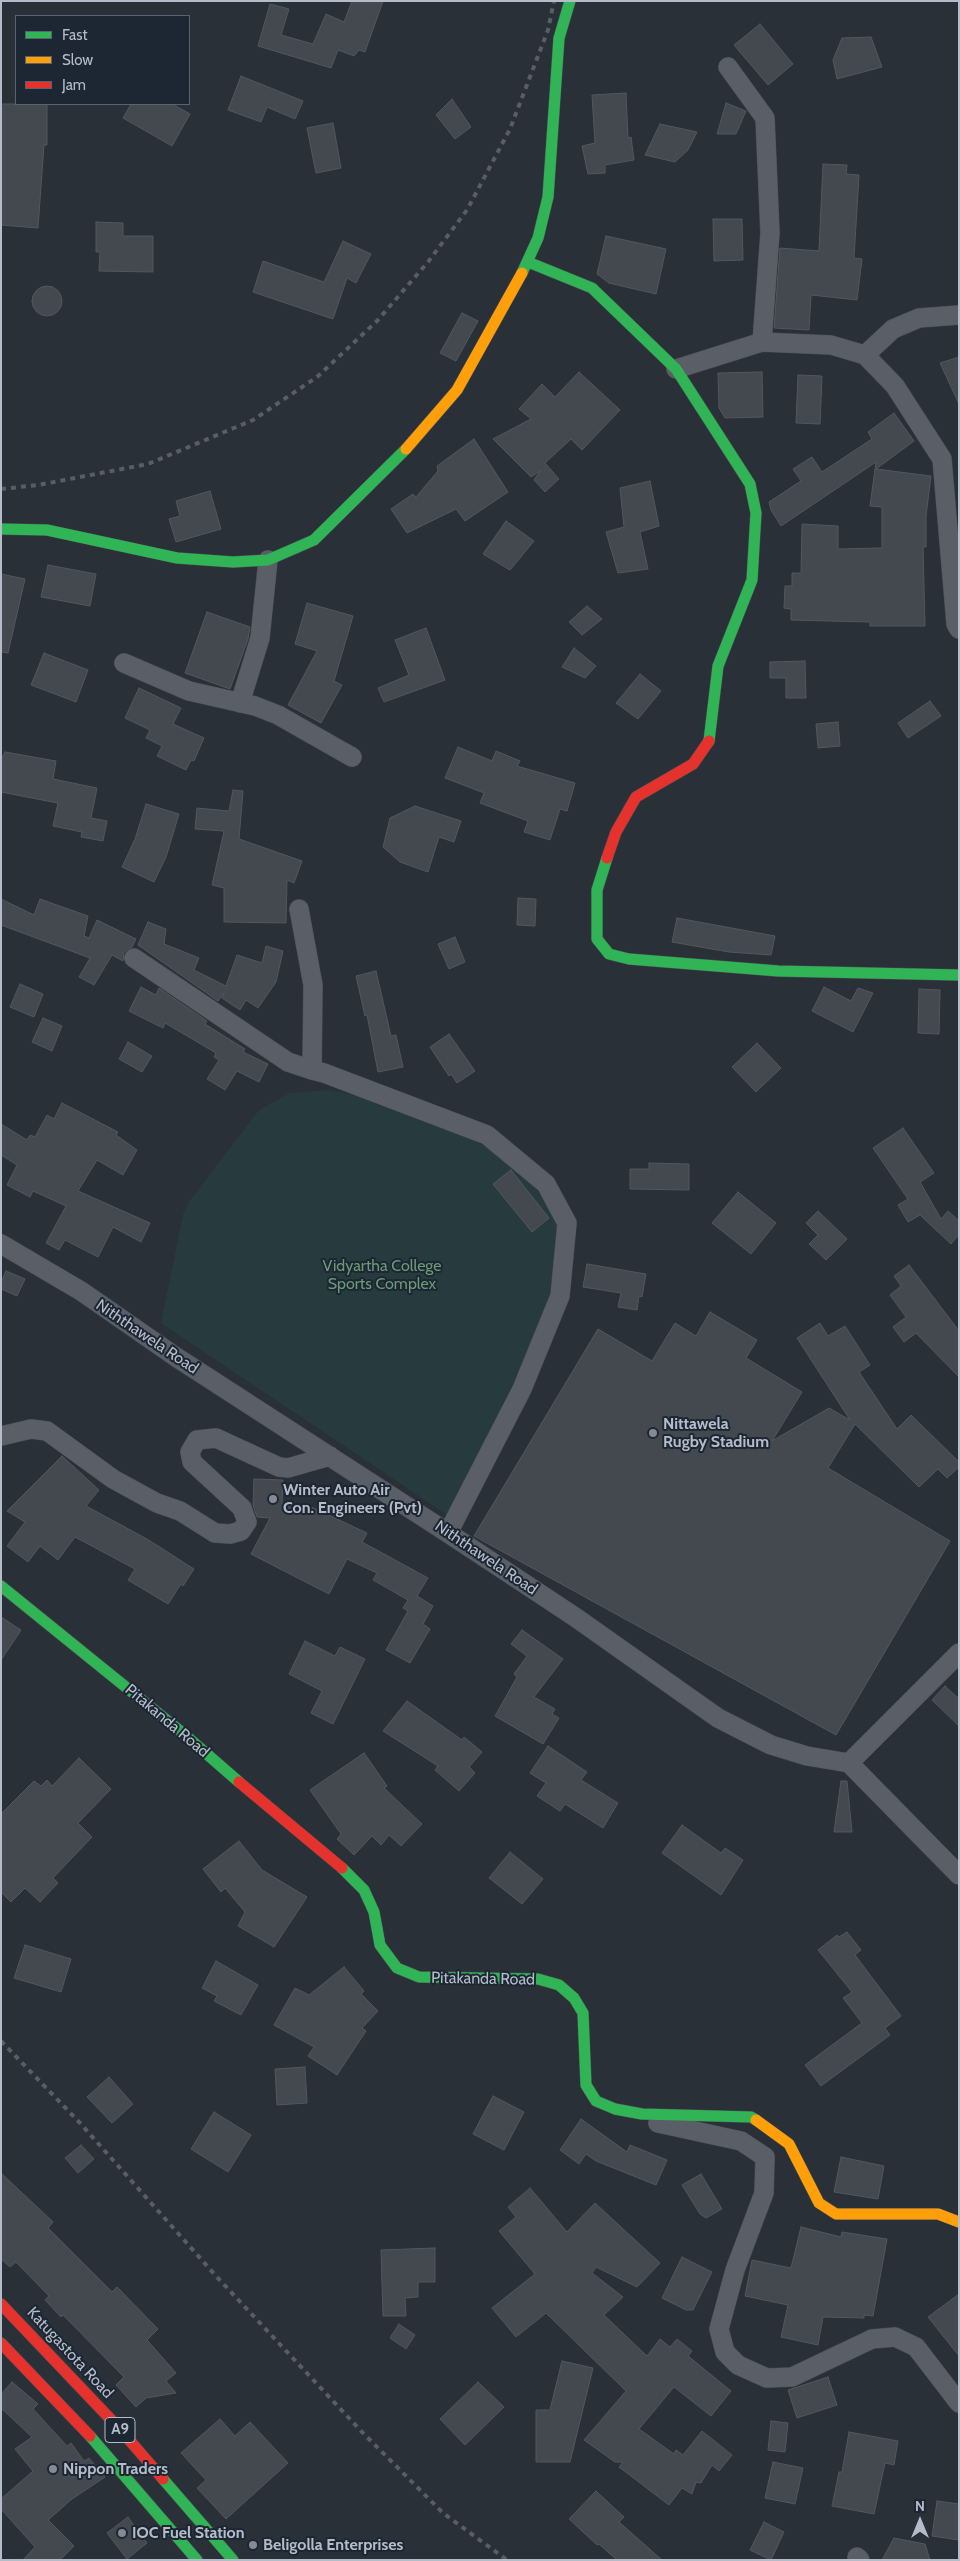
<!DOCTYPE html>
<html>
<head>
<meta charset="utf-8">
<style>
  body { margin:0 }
  #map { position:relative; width:960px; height:2561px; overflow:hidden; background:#2a3038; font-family:Cabin,sans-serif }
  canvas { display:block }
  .frame { position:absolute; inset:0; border:2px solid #b4bcc9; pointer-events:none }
  .legend { position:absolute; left:15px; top:15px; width:175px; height:90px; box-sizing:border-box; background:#1d2633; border:1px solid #59626f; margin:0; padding:6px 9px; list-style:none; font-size:15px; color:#b4bcc9 }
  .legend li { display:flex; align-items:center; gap:10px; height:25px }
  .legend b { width:25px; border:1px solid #59626f }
  .north { position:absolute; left:895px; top:2496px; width:50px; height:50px; -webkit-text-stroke:4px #1d2633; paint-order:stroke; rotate:0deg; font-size:14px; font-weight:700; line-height:20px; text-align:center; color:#b4bcc9 }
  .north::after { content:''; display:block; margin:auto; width:18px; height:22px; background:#b4bcc9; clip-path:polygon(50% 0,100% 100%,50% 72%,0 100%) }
</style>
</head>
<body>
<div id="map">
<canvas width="960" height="2561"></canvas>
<div class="frame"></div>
<ul class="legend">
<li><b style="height:6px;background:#30b455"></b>Fast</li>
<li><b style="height:6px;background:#ff9f0a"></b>Slow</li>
<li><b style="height:6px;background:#e5322d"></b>Jam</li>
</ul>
<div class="north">N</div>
</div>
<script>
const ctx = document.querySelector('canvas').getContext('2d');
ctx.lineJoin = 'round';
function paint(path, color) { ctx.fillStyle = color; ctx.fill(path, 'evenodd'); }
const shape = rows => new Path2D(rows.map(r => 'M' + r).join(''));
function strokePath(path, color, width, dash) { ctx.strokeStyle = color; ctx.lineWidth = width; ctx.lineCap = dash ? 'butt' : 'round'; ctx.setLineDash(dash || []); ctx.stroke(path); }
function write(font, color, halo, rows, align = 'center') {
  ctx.font = font + ' Cabin,sans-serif'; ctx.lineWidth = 4; ctx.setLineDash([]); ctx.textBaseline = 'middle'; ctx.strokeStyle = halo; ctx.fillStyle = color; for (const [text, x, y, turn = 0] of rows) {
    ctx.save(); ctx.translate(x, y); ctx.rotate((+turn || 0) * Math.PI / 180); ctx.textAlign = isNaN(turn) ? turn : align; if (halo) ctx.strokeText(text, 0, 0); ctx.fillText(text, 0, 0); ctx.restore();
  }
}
paint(shape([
  [328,1090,367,1097,433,1118,501,1155,533,1185,562,1228,548,1314,447,1515,161,1323,183,1215,188,1203,259,1110,290,1093]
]), '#273a3e');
const building = shape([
  [352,1,383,1,365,52,359,50,354,56,338,50,331,68,258,46,270,4,289,9,281,35,313,44,326,14,344,22,352,1],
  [760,24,793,64,768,85,734,45,760,24],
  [871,37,882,67,837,79,833,60,842,38,871,37],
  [241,76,303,101,295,119,267,107,261,122,228,110,241,76],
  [626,93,628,138,631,137,634,160,605,165,605,173,588,174,582,146,595,143,592,95,626,93],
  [452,99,471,127,455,139,436,115,452,99],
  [726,103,746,111,736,134,717,134,726,103],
  [1,104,47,104,47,145,44,145,38,228,1,225,1,104],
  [131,104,172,104,190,114,172,146,123,118,131,104],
  [333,123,341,168,316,173,307,128,333,123],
  [660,124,697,132,688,150,675,162,645,155,660,124],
  [823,164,847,165,846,174,859,175,854,258,862,259,857,300,811,295,809,330,774,328,780,248,819,251,823,164],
  [713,219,742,219,743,260,714,261,713,219],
  [96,222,123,223,123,236,153,236,153,272,99,271,100,252,96,252,96,222],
  [606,236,666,249,656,294,609,283,597,274,606,236],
  [343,241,371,254,356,283,347,278,333,319,253,292,263,261,324,282,343,241],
  '32 301a15 15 0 1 1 30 0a15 15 0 1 1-30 0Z',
  [462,313,478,321,456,361,440,353,462,313],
  [959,357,959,404,940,363,959,357],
  [579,372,620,410,582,450,571,439,545,463,559,479,545,492,534,480,540,471,531,477,493,439,531,419,519,409,542,384,555,397,579,372],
  [762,372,763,417,725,418,719,408,718,373,762,372],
  [798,375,822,376,820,424,796,423,798,375],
  [894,413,914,441,876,469,931,476,926,516,926,547,923,547,925,626,870,626,870,622,791,620,791,609,784,608,785,586,792,586,792,573,801,573,802,524,838,526,838,549,882,548,882,507,870,506,876,462,781,526,771,510,769,502,801,481,793,469,812,457,822,472,872,439,868,432,894,413],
  [474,439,508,492,465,521,456,509,407,533,391,509,413,494,416,497,438,471,437,466,474,439],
  [650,481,659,526,640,532,648,569,618,573,606,532,624,527,620,488,650,481],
  [210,491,221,529,176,542,169,519,180,516,176,501,210,491],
  [506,521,534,541,510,570,483,554,506,521],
  [48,565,96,574,90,606,41,597,48,565],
  [1,574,25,579,8,653,1,652,1,574],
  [307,603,353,616,334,681,342,685,321,723,288,705,317,651,295,644,307,603],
  [587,606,602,619,582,635,569,622,587,606],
  [207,612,250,627,248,639,230,689,185,673,207,612],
  [426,628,445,680,384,702,378,688,409,675,395,640,426,628],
  [574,648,596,666,585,678,562,667,574,648],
  [44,653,88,670,76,702,31,685,44,653],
  [805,661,806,698,786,698,786,678,770,678,770,662,805,661],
  [640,674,661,691,638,719,616,703,640,674],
  [139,688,181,708,173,724,204,738,194,761,191,760,186,770,157,756,162,746,146,738,150,730,125,718,139,688],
  [930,701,941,716,908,738,898,723,930,701],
  [838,722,840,746,818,748,816,724,838,722],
  [458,747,492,761,496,751,520,761,517,766,575,783,567,811,560,809,550,840,524,832,528,821,480,803,484,793,445,778,458,747],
  [5,752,56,761,53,779,97,788,91,818,107,821,103,841,81,837,82,832,53,826,58,803,1,792,1,760,5,752],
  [233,790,243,791,239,839,302,861,294,883,287,880,286,923,224,922,224,888,212,885,224,831,195,829,197,808,229,811,233,790],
  [146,804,179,814,166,857,154,882,122,867,135,839,146,804],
  [415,806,461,821,454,842,439,837,428,872,400,862,383,847,390,818,415,806],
  [518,898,536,899,535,926,517,925,518,898],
  [1,899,34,915,40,899,88,916,84,936,89,938,97,920,136,939,132,947,124,952,123,961,112,955,94,985,79,977,90,958,1,925,1,899],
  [677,918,775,936,771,955,729,952,672,942,677,918],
  [148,922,166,929,164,944,199,958,194,970,226,986,237,955,262,963,266,946,283,951,276,982,258,1008,246,1000,240,1010,222,998,224,993,218,1001,138,945,148,922],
  [455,937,465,962,449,969,438,944,455,937],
  [376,971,391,1036,396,1035,403,1067,378,1072,367,1015,365,1016,356,976,376,971],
  [20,984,43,994,34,1017,10,1007,20,984],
  [141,987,156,995,159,988,207,1021,205,1024,245,1049,243,1052,268,1064,259,1082,237,1071,225,1090,207,1079,219,1060,214,1057,216,1053,165,1023,163,1028,129,1011,141,987],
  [824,987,851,1001,858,988,873,993,853,1032,812,1011,824,987],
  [919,989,940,990,939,1034,918,1033,919,989],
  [43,1018,62,1026,52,1051,32,1042,43,1018],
  [449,1034,475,1071,457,1083,451,1074,449,1076,430,1047,449,1034],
  [128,1042,152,1056,142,1072,119,1059,128,1042],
  [757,1043,781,1068,756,1092,732,1067,757,1043],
  [62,1103,118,1132,116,1135,137,1150,123,1175,97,1160,78,1191,150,1223,141,1242,113,1227,98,1257,65,1240,59,1250,46,1243,66,1206,33,1191,30,1197,7,1185,17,1165,1,1155,1,1124,27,1140,30,1135,35,1137,47,1115,54,1119,62,1103],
  [903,1128,934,1173,920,1182,941,1219,948,1211,959,1221,959,1235,951,1244,920,1215,908,1222,898,1205,908,1199,873,1148,903,1128],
  [649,1163,689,1164,689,1190,630,1189,630,1169,649,1169,649,1163],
  [511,1170,549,1218,532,1232,493,1184,511,1170],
  [738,1192,776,1223,751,1254,712,1223,738,1192],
  [818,1211,847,1239,826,1260,809,1244,818,1235,806,1223,818,1211],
  [587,1264,646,1274,642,1297,639,1296,637,1310,618,1307,621,1293,583,1287,587,1264],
  [909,1265,959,1331,959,1377,916,1333,904,1342,893,1327,906,1317,890,1295,901,1286,894,1276,909,1265],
  [6,1271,25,1279,17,1296,1,1289,1,1282,6,1271],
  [710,1312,757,1340,746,1358,802,1392,772,1441,829,1408,850,1420,797,1338,820,1323,828,1336,845,1326,870,1365,859,1372,897,1429,911,1415,959,1462,959,1467,947,1478,938,1469,919,1487,855,1424,828,1468,950,1541,836,1735,474,1536,598,1329,652,1361,675,1323,696,1336,710,1312],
  [62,1456,99,1490,86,1506,147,1539,194,1569,183,1586,181,1584,168,1604,128,1580,135,1569,75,1537,58,1560,40,1546,28,1562,7,1546,25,1522,7,1511,62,1456],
  [254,1479,283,1480,282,1504,307,1505,367,1533,362,1542,428,1578,417,1596,433,1606,423,1624,430,1629,410,1663,386,1650,408,1611,403,1608,408,1600,373,1580,377,1573,347,1559,329,1594,251,1554,270,1518,257,1517,253,1505,254,1479],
  [1,1617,21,1630,1,1660,1,1617],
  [522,1630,563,1659,534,1697,555,1709,552,1714,559,1718,543,1744,495,1716,517,1677,514,1674,527,1656,511,1644,522,1630],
  [305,1641,335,1656,340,1647,365,1659,333,1724,311,1713,322,1691,289,1674,305,1641],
  [945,1686,959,1699,959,1726,932,1700,945,1686],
  [407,1701,462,1740,464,1737,482,1752,469,1767,475,1773,459,1791,435,1770,438,1766,383,1731,407,1701],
  [548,1746,587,1772,581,1780,618,1803,603,1828,565,1804,560,1811,537,1796,546,1783,530,1773,548,1746],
  [364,1753,387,1786,384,1788,422,1824,401,1846,389,1835,381,1845,372,1836,354,1855,337,1839,341,1834,310,1790,364,1753],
  [79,1758,111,1789,78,1823,92,1837,53,1878,58,1883,40,1902,25,1888,11,1902,1,1892,1,1814,34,1781,41,1786,47,1780,52,1786,79,1758],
  [841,1781,847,1781,852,1832,834,1832,841,1781],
  [682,1825,721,1853,725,1848,743,1860,721,1895,662,1853,682,1825],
  [239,1841,262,1870,307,1897,274,1947,238,1926,245,1912,225,1888,221,1892,203,1869,239,1841],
  [510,1852,543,1879,522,1904,489,1878,510,1852],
  [847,1932,861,1950,855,1955,901,2016,885,2028,890,2035,821,2086,805,2065,862,2023,843,1998,852,1992,818,1950,837,1935,839,1937,847,1932],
  [25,1945,71,1959,61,1992,14,1978,25,1945],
  [216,1961,258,1985,241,2015,214,2001,217,1996,202,1988,216,1961],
  [344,1967,364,1991,361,1994,378,2011,362,2028,366,2031,337,2075,308,2056,314,2047,274,2025,295,1988,309,1995,344,1967],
  [305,2067,307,2103,277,2105,275,2069,305,2067],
  [109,2077,133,2104,112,2123,87,2097,109,2077],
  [493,2096,524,2112,504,2150,473,2134,493,2096],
  [214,2112,251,2135,228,2172,191,2149,214,2112],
  [581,2119,627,2152,630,2145,667,2160,656,2185,596,2161,586,2154,579,2164,560,2150,581,2119],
  [81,2145,94,2159,78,2173,65,2158,81,2145],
  [841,2157,884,2166,878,2199,834,2192,841,2157],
  [1,2173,53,2222,48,2228,112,2292,117,2287,158,2329,147,2340,176,2373,166,2381,176,2393,146,2398,136,2407,116,2385,124,2377,63,2315,61,2317,45,2300,49,2296,16,2262,10,2267,1,2259,1,2173],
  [701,2174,722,2209,706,2218,700,2214,682,2185,701,2174],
  [530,2188,567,2232,595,2203,660,2263,637,2287,596,2267,592,2273,623,2297,604,2315,647,2356,660,2339,670,2347,677,2339,692,2351,688,2356,731,2391,711,2416,674,2387,639,2429,674,2454,676,2450,683,2455,702,2431,732,2455,719,2471,712,2465,701,2483,696,2482,692,2494,682,2488,669,2505,619,2467,623,2462,615,2462,584,2440,626,2391,546,2313,516,2337,492,2308,535,2274,499,2231,516,2217,508,2207,530,2188],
  [801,2227,841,2237,842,2232,887,2239,873,2316,864,2315,864,2318,823,2317,818,2345,781,2337,788,2305,745,2296,752,2260,791,2268,801,2227],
  [435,2248,435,2282,418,2282,418,2297,405,2298,406,2316,383,2316,381,2250,435,2248],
  [682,2257,712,2272,693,2310,686,2310,662,2298,682,2257],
  [959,2294,959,2356,928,2317,959,2294],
  [399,2324,415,2335,406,2349,390,2338,399,2324],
  [562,2361,593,2368,570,2462,536,2462,536,2410,550,2410,562,2361],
  [828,2377,837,2405,797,2418,788,2390,828,2377],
  [12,2382,38,2404,33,2409,67,2446,71,2443,84,2461,89,2458,105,2477,72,2499,48,2520,74,2546,60,2560,23,2560,35,2547,1,2509,1,2499,33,2471,15,2449,32,2437,1,2408,1,2394,12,2382],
  [478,2382,504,2407,465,2445,440,2419,478,2382],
  [220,2419,235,2436,250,2422,288,2463,226,2519,197,2488,206,2480,181,2453,220,2419],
  [771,2421,788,2423,785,2452,768,2450,771,2421],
  [849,2432,898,2441,894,2465,885,2463,874,2514,832,2506,839,2472,842,2472,849,2432],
  [773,2462,803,2468,795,2504,765,2498,773,2462],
  [596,2491,624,2517,619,2522,662,2560,617,2560,599,2544,597,2545,569,2519,596,2491],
  [937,2501,959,2504,959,2540,932,2536,937,2501],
  [128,2517,147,2543,127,2559,107,2533,128,2517],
  [764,2522,784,2532,771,2560,750,2550,764,2522],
  [894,2538,925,2544,930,2560,882,2560,894,2538]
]);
paint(building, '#444950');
strokePath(building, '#52575f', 1);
const street = shape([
  [728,67,765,118,770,233,762,342],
  [865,355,893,329,919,318,959,315],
  [676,369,762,342,831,345,865,355,895,386,942,459,956,624,959,629],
  [124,663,189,691,255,706,278,715,352,757],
  [240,703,260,638,268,560],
  [299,909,313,985,312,1070,324,1073,487,1135,546,1184,567,1223,560,1296,522,1389,448,1533],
  [134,958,288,1062,312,1070],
  [1,1244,81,1291,176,1357,448,1533,575,1617,718,1718,771,1745,807,1756,849,1763,959,1875],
  [1,1436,31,1429,47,1431,113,1479,157,1503,180,1511,215,1533,230,1534,241,1531,247,1522,242,1508,192,1462,190,1452,197,1440,216,1438,279,1467,288,1468,330,1456],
  [849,1763,959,1653],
  [658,2123,741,2141,765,2157,764,2193,735,2270,719,2329,725,2352,738,2365,767,2378,792,2377,872,2339,895,2337,916,2347,959,2403],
  [857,2557,860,2560]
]);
const fast = shape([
  [528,262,592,288,676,369,750,484,756,513,752,580,718,666,709,741],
  [522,273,538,238,548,197,559,38,570,1],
  [1,529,47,530,177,558,233,562,268,560,314,540,406,449],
  [607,858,597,890,597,939,609,954,629,959,778,971,959,975],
  [1,1586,185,1735,239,1782],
  [342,1868,364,1890,374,1912,380,1945,397,1968,419,1977,538,1979,559,1985,574,1998,583,2013,586,2085,596,2101,615,2109,642,2114,751,2117,756,2120],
  [90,2436,197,2560],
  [163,2479,233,2560]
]);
const slow = shape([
  [406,449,457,390,522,273],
  [756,2120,789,2144,819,2203,836,2214,938,2214,959,2222]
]);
const jam = shape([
  [607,858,616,832,636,797,693,764,709,741],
  [239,1782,342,1868],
  [1,2304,118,2427,163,2479],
  [1,2343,90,2436]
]);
strokePath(street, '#484c53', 20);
strokePath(fast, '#484c53', 12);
strokePath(slow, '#484c53', 12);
strokePath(jam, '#484c53', 12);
strokePath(street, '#5a5e66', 19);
strokePath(fast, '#30b455', 11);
strokePath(slow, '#ff9f0a', 11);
strokePath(jam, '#e5322d', 11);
strokePath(shape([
  [1,489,38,485,148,464,253,420,317,377,377,321,428,262,467,210,510,129,548,30,554,1],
  [1,2041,80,2123,216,2276,362,2432,443,2513,507,2560]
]), '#595d64', 4, [5, 5]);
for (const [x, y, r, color] of [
  [653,1433,5,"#848b96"],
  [273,1499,5,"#848b96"],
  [53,2469,5,"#848b96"],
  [122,2533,5,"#848b96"],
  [253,2545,5,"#848b96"]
]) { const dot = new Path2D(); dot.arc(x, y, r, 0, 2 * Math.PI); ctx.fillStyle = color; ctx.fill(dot); strokePath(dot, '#1d2633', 2); }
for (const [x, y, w] of [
  [120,2430,30]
]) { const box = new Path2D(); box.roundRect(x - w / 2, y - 12.5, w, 25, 4); ctx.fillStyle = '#1d2633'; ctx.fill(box); strokePath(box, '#b4bcc9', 1); }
write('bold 15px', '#b4bcc9', null, [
  ["A9",120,2430]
]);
write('16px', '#6b9a76', '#1d2633', [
  ["Vidyartha College",382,1266],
  ["Sports Complex",382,1284]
]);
write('16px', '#b4bcc9', '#1d2633', [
  ["Niththawela Road",147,1337,34],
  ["Niththawela Road",486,1558,34],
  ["Pitakanda Road",167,1721,40],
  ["Pitakanda Road",483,1979,1],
  ["Katugastota Road",70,2353,47]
]);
write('bold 16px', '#b4bcc9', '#1d2633', [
  ["Nittawela",663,1424],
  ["Rugby Stadium",663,1442],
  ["Winter Auto Air",283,1490],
  ["Con. Engineers (Pvt)",283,1508],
  ["Nippon Traders",63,2469],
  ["IOC Fuel Station",132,2533],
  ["Beligolla Enterprises",263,2545]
], 'left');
</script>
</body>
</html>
